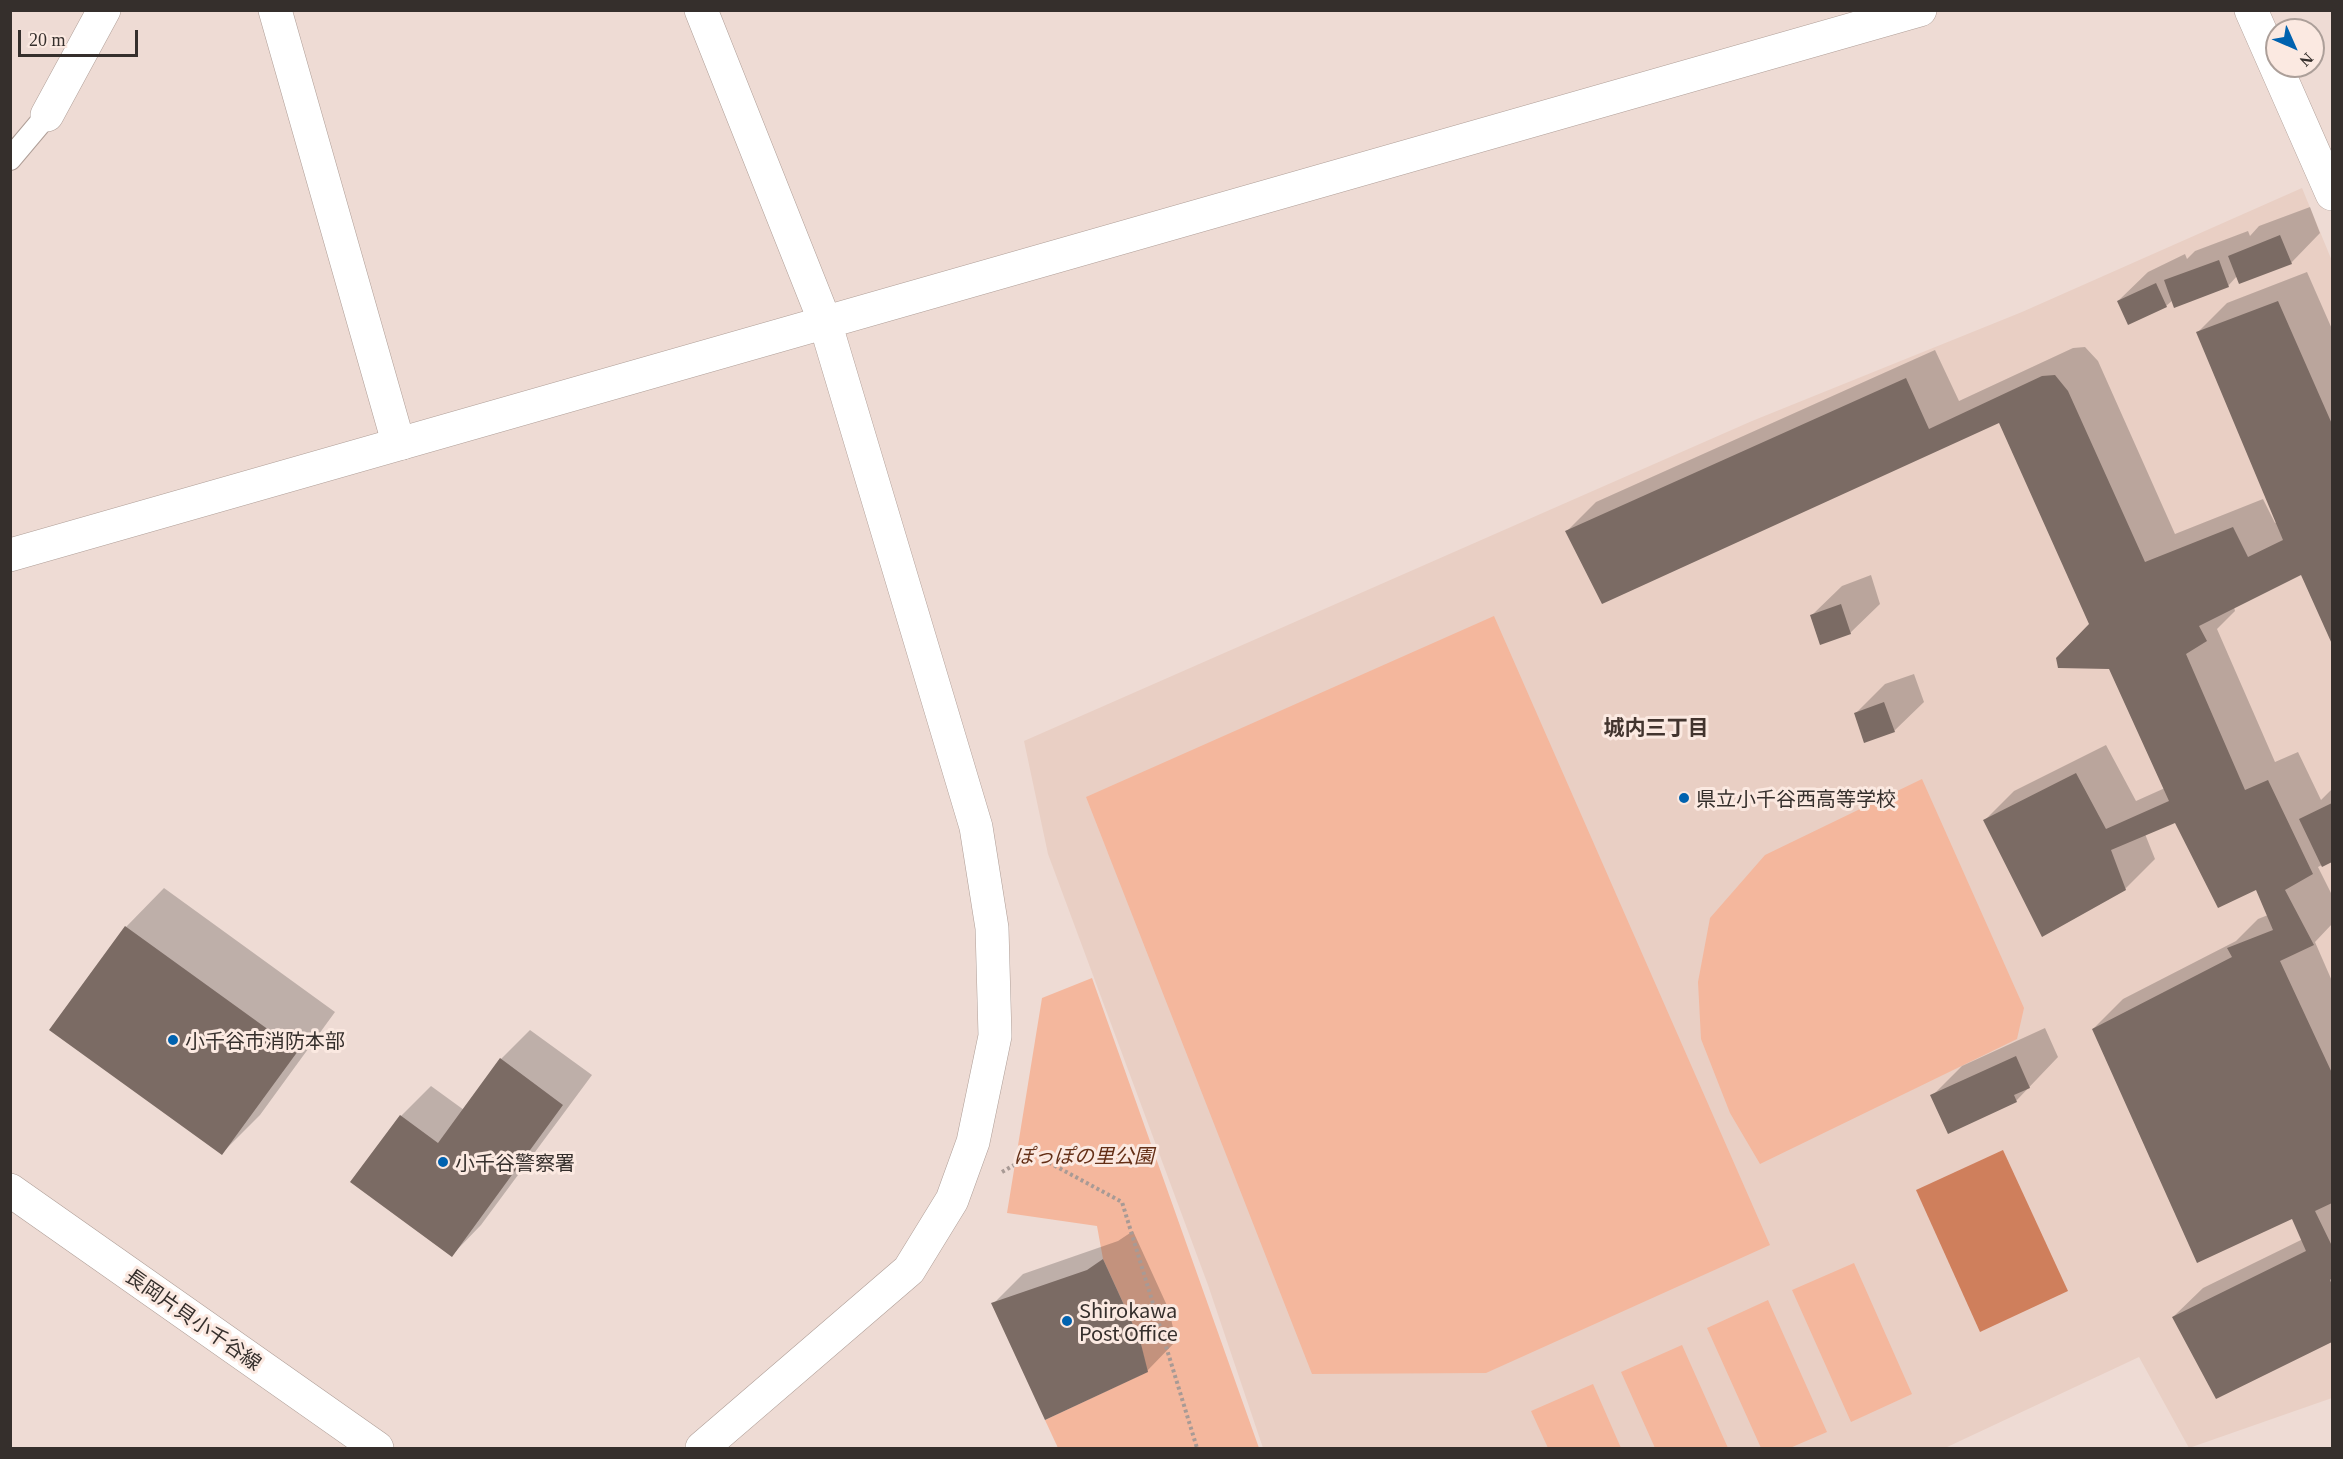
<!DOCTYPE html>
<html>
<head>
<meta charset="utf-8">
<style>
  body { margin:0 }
  #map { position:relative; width:2343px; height:1459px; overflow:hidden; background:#eedbd4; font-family:Georgia,serif }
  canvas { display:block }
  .frame { position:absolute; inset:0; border:12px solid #352f2c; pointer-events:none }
  .north { position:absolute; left:2265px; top:18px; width:60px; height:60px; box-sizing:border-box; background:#fbe9e1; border:2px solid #ac9f99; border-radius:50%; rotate:135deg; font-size:16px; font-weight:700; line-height:24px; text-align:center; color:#352f2c }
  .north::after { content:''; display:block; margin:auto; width:21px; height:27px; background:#0062af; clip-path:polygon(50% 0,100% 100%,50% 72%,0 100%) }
  .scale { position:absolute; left:18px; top:30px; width:120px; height:27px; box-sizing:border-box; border:3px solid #352f2c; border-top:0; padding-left:8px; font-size:18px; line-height:21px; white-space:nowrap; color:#352f2c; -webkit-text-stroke:4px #fbe9e1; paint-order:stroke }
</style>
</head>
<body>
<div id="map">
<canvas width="2343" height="1459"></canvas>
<div class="frame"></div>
<div class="north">N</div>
<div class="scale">20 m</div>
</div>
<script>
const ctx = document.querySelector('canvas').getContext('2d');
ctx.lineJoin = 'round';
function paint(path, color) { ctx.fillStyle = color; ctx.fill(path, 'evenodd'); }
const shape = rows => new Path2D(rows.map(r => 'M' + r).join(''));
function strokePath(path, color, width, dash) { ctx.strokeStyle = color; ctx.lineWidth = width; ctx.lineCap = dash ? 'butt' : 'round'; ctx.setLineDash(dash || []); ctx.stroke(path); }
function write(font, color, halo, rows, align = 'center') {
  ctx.font = font + ' Georgia,"Noto Sans JP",serif'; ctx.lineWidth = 6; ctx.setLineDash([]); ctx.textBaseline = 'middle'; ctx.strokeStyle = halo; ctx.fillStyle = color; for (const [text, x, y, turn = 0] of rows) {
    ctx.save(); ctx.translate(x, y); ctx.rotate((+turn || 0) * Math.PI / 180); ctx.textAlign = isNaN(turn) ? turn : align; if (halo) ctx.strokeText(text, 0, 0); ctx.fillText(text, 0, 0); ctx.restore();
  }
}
paint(shape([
  [2302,188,2332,261,2332,1398,2189,1448,2139,1357,1945,1448,1263,1448,1208,1285,1048,854,1024,741,1752,421,2022,312]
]), '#e9cfc4');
paint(shape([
  [1494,616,1770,1245,1486,1373,1312,1374,1086,797],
  [1922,779,2024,1008,2017,1039,1760,1164,1730,1113,1701,1039,1698,982,1710,918,1765,855],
  [1092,978,1259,1448,1058,1448,1045,1420,1147,1372,1140,1340,1103,1259,1097,1226,1007,1213,1042,998],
  [1854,1263,1912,1394,1851,1422,1792,1290],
  [1768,1300,1827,1432,1790,1448,1761,1448,1707,1328],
  [1682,1345,1728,1448,1655,1448,1621,1372],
  [1593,1384,1621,1448,1548,1448,1531,1411]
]), '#f4b79d');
paint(shape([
  [2003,1150,2068,1291,1980,1332,1916,1190]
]), '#cf7f5c');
paint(shape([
  [2310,207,2320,233,2291,263,2237,276,2228,286,2173,300,2166,306,2118,301,2148,272,2185,254,2187,259,2195,251,2248,231,2250,236,2259,226],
  [2307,272,2332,329,2332,641,2302,573,2234,607,2235,611,2217,629,2275,762,2298,752,2321,800,2332,789,2332,860,2318,867,2332,895,2332,924,2315,942,2332,981,2332,1341,2217,1397,2173,1317,2203,1288,2303,1239,2293,1217,2093,1029,2123,999,2236,941,2258,919,2268,915,2256,888,2176,821,2145,834,2155,859,2125,889,1985,820,2014,791,2106,745,2136,801,2165,788,1999,421,1567,531,1596,502,1935,350,1959,401,2073,348,2085,347,2098,361,2175,534,2263,499,2275,523,2278,522,2198,332,2227,303],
  [1871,575,1880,604,1850,633,1812,615,1842,586],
  [1914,674,1924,702,1894,731,1855,714,1885,684],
  [164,888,335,1012,260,1115,222,1153,51,1029,126,927],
  [2045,1028,2058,1057,2016,1101,1932,1096,1962,1066],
  [530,1030,592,1075,481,1225,452,1255,353,1182,401,1116,431,1086,464,1110,501,1059],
  [1133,1231,1169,1310,1176,1341,1147,1371,993,1304,1023,1274,1118,1241]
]), '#0003');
paint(shape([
  [2280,235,2292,264,2239,284,2228,256],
  [2219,260,2229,287,2174,308,2164,280],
  [2156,283,2167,307,2128,325,2117,301],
  [2278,301,2332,424,2332,644,2301,575,2199,626,2207,641,2186,654,2245,790,2268,780,2313,874,2285,890,2314,945,2280,961,2332,1073,2332,1203,2315,1211,2332,1246,2332,1278,2330,1280,2332,1285,2332,1342,2216,1399,2172,1317,2306,1251,2292,1219,2197,1263,2092,1029,2232,957,2227,948,2273,930,2256,890,2218,908,2175,823,2111,850,2126,890,2042,937,1983,820,2076,773,2106,829,2169,801,2109,669,2058,668,2056,658,2089,624,1999,423,1602,604,1565,531,1906,378,1929,429,2042,376,2055,375,2068,391,2145,562,2233,527,2248,557,2283,540,2196,332],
  [1841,604,1851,634,1820,645,1810,615],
  [1884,702,1895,732,1864,743,1854,713],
  [2332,803,2332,862,2322,867,2299,819],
  [125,926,298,1051,222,1155,49,1030],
  [2016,1056,2030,1088,2014,1095,2017,1102,1948,1134,1930,1095],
  [500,1058,563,1105,452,1257,350,1182,400,1115,438,1143],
  [1103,1259,1140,1340,1148,1372,1045,1420,991,1303,1087,1270]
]), '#7b6b64');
const lane = shape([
  [10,159,47,115]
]);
const street = shape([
  [275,10,396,435,402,443],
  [701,10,825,322],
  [47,115,104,10]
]);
const secondary = shape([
  [2251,10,2332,194],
  [10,555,1920,10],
  [702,1448,909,1270,952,1200,973,1142,995,1036,992,928,976,827,825,322]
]);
const primary = shape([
  [10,1190,377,1448]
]);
strokePath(lane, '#af9e97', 24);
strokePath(street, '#af9e97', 34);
strokePath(secondary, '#af9e97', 34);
strokePath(primary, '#af9e97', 34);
strokePath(shape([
  [1002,1172,1033,1154,1122,1202,1197,1448]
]), '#a89a95', 4, [3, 3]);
strokePath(lane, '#fff', 22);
strokePath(street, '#fff', 33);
strokePath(secondary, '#fff', 33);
strokePath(primary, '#fff', 33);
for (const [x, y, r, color] of [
  [1684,798,6,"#0062af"],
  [173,1040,6,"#0062af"],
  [443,1162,6,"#0062af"],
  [1067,1321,6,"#0062af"]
]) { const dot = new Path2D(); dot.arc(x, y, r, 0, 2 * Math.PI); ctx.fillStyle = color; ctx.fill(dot); strokePath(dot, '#fbe9e1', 2); }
write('20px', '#352f2c', '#fbe9e1', [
  ["県立小千谷西高等学校",1696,798],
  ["小千谷市消防本部",185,1040],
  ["小千谷警察署",455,1162],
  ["Shirokawa",1079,1310],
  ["Post Office",1079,1333]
], 'left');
write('italic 20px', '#642f16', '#fbe9e1', [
  ["ぽっぽの里公園",1084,1155]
]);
write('20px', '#352f2c', '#fbe9e1', [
  ["長岡片貝小千谷線",194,1319,35]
]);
write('bold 21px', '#42342e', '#fbe9e1', [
  ["城内三丁目",1656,727]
]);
</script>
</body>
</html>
